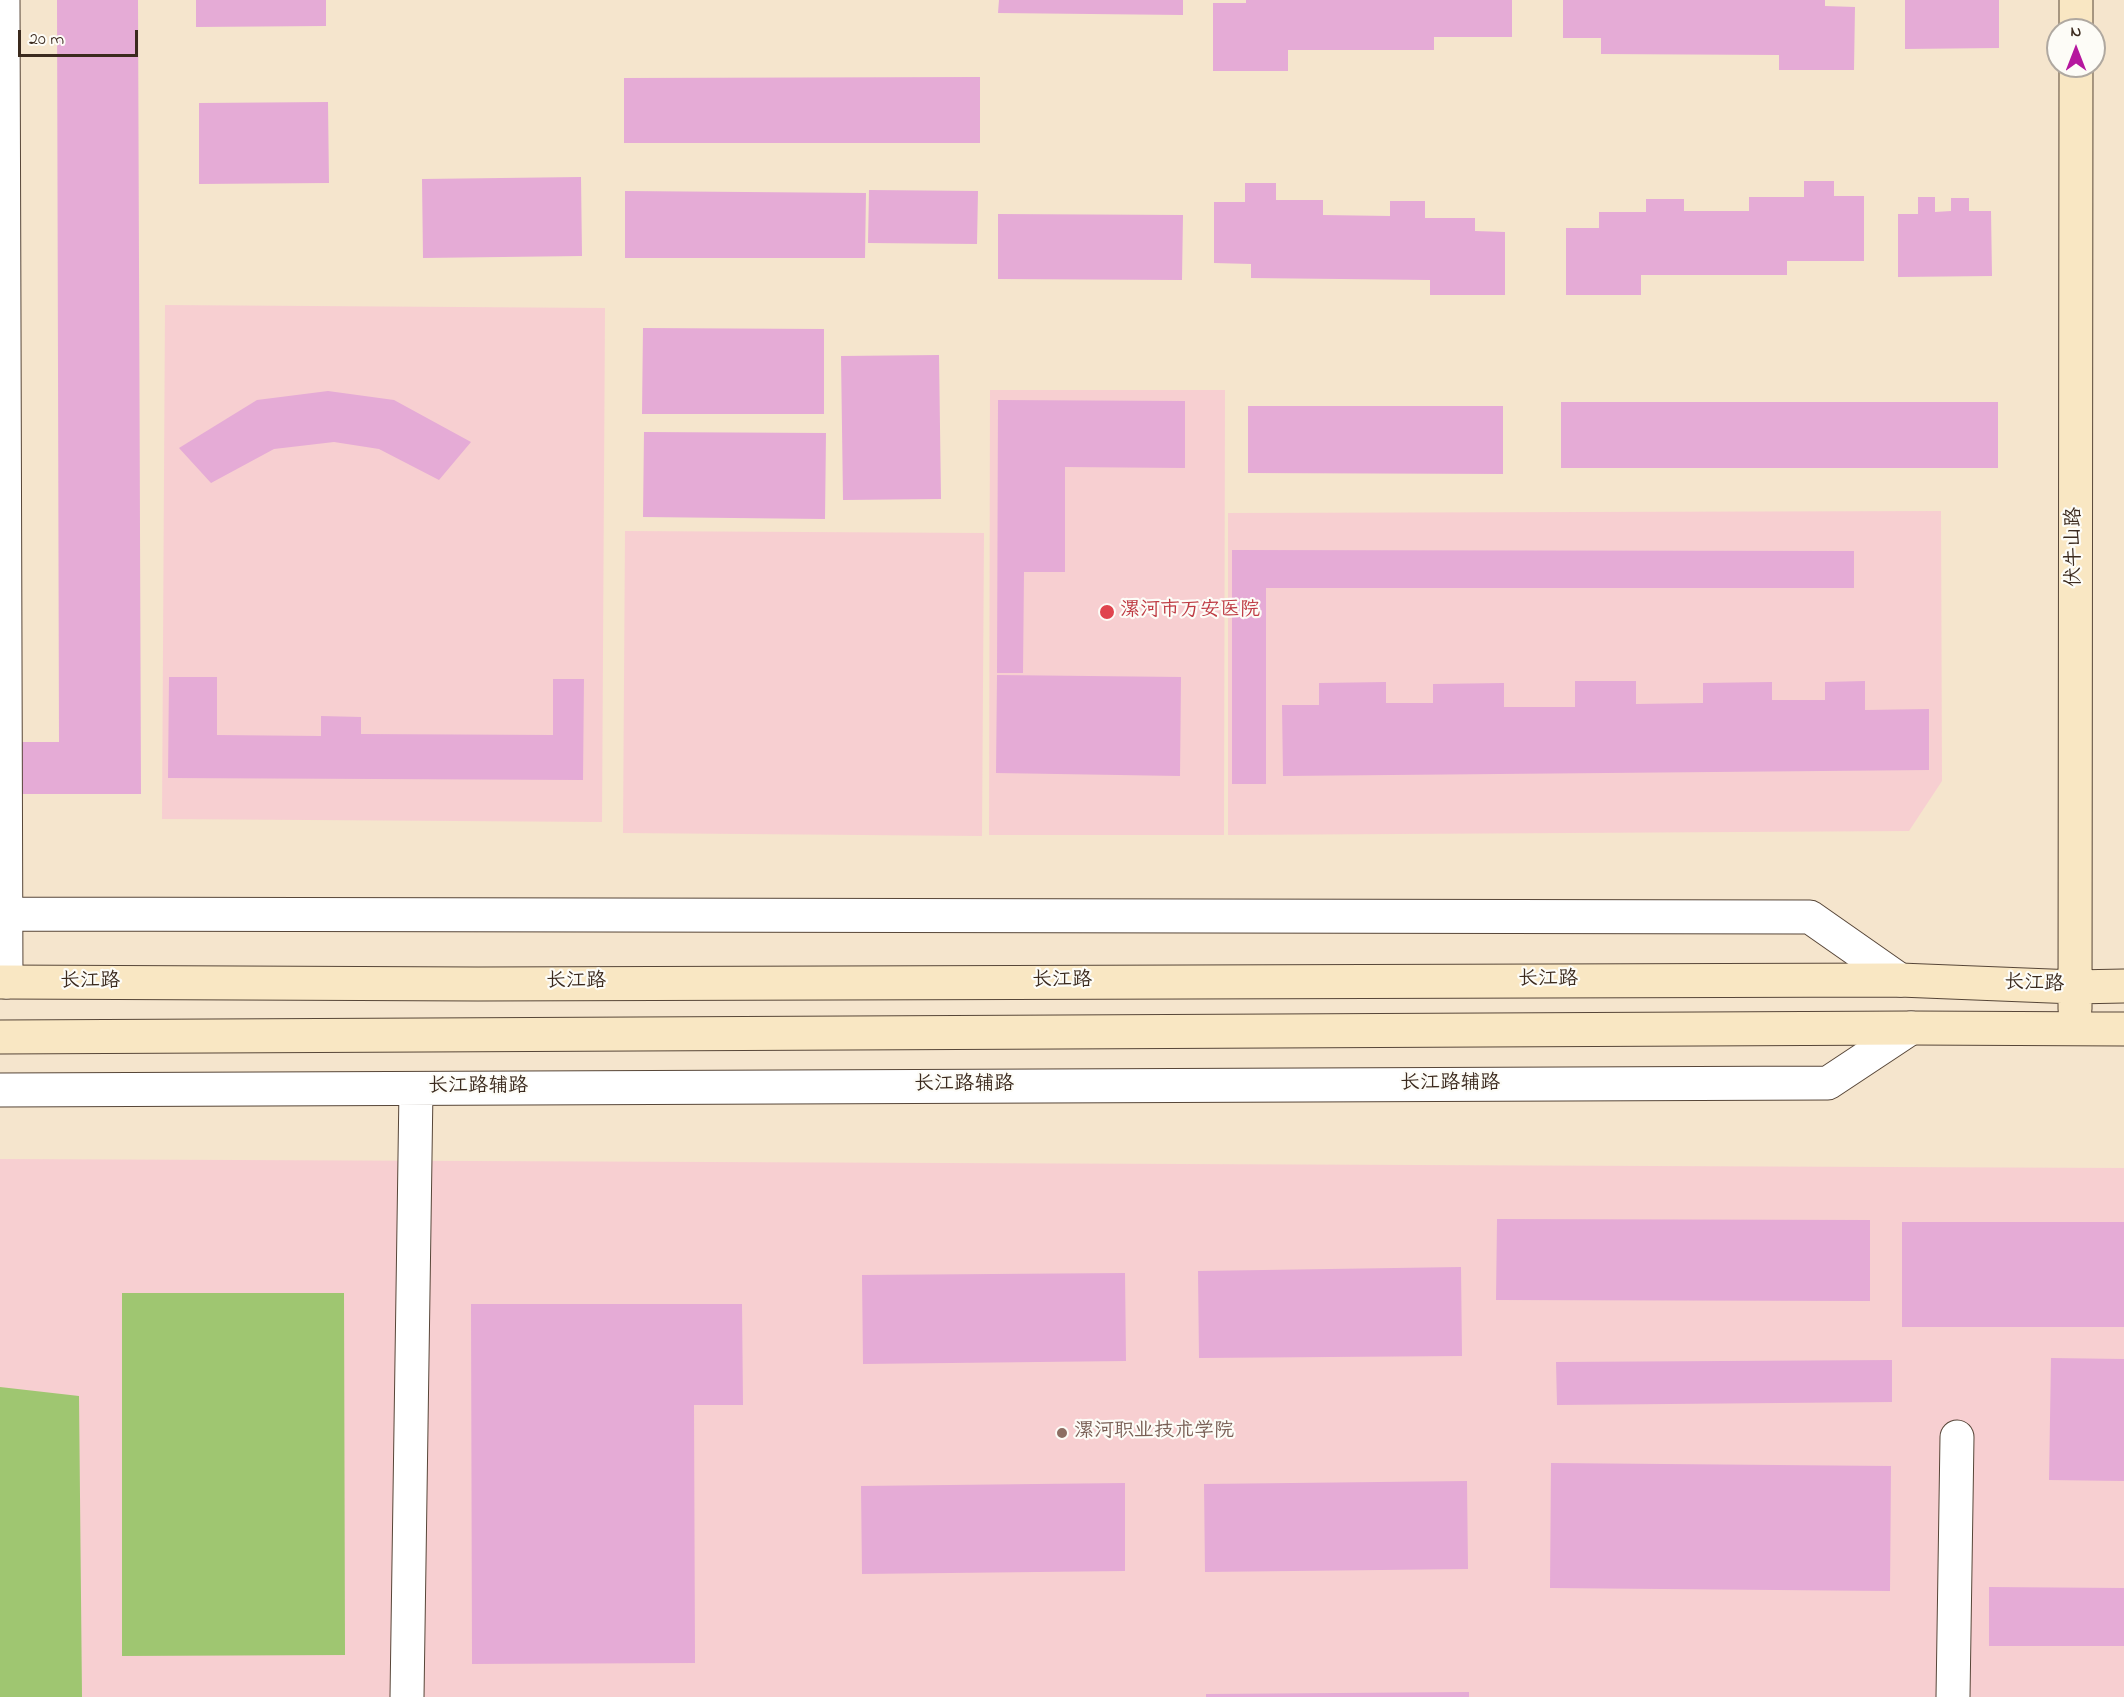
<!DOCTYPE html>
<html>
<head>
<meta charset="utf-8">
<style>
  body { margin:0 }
  #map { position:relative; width:2124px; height:1697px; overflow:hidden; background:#f5e5cd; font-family:"Indie Flower",sans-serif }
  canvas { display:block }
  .north { position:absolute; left:2046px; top:18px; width:60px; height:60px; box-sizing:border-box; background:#fdfcf7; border:2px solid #afa8a0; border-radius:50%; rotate:0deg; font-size:16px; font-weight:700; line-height:24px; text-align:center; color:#3b2a1e }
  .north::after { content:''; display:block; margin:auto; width:21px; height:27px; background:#b5179e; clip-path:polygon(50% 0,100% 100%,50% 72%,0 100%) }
  .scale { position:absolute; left:18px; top:30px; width:120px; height:27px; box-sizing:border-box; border:3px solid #3b2a1e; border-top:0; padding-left:8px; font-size:18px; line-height:21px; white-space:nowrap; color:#3b2a1e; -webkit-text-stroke:4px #fdfcf7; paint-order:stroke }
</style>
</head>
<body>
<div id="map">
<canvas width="2124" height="1697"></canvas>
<div class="north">N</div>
<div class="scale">20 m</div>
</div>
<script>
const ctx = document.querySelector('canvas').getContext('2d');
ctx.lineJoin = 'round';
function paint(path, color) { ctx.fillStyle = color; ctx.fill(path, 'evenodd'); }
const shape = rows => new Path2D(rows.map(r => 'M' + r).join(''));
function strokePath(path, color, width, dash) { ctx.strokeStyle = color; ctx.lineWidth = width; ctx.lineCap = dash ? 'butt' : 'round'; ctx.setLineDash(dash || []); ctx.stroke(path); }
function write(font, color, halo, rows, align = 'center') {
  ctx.font = font + ' "Indie Flower","LXGW WenKai TC",sans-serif'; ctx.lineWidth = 4.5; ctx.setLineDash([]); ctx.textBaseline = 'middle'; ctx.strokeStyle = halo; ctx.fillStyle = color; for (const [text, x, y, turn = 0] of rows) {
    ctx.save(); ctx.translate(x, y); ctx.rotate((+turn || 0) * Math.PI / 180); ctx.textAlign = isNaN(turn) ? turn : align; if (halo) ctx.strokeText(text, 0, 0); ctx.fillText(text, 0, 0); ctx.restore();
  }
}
paint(shape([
  [165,305,605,308,602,822,162,819],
  [990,390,1225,390,1224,835,989,835],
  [1941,511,1942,781,1909,831,1228,835,1228,513],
  [625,531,984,533,982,836,623,833],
  [0,1159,2124,1168,2124,1697,0,1697]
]), '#f7cfd1');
paint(shape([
  [122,1293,344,1293,345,1655,122,1656],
  [0,1387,79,1396,82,1697,0,1697]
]), '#9fc671');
paint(shape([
  [57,0,138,0,141,794,0,794,0,742,59,742],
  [196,0,326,0,326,26,196,27],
  [999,0,1183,0,1183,15,998,13],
  [1246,0,1512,0,1512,37,1434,37,1434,50,1288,50,1288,71,1213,71,1213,3,1246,3],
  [1563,0,1825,0,1825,6,1855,7,1854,70,1779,70,1779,55,1601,54,1601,38,1563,38],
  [1905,0,1999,0,1999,48,1905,49],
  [980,77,980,143,624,143,624,78],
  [328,102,329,183,199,184,199,103],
  [581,177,582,256,423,258,422,179],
  [1804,181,1834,181,1834,196,1864,196,1864,261,1787,261,1787,275,1641,275,1641,295,1566,295,1566,228,1599,228,1599,212,1646,212,1646,199,1684,199,1684,211,1749,211,1749,197,1804,197],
  [1245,183,1276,183,1276,200,1323,200,1323,215,1390,216,1390,201,1425,201,1425,218,1475,218,1475,231,1505,232,1505,295,1430,295,1430,280,1251,278,1251,264,1214,263,1214,202,1245,202],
  [869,190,978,191,977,244,868,243],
  [625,191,866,193,865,258,625,258],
  [1918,197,1935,197,1935,212,1951,211,1951,198,1969,198,1969,211,1991,211,1992,276,1898,277,1898,214,1918,214],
  [998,214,1183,215,1182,280,998,279],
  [643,328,824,329,824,414,642,414],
  [939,355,941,499,843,500,841,356],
  [328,391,394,400,471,442,439,480,379,449,334,442,274,449,211,483,179,448,257,400],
  [998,400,1185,401,1185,468,1065,467,1065,572,1024,572,1023,673,997,673],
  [1561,402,1998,402,1998,468,1561,468],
  [1248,406,1503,406,1503,474,1248,473],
  [644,432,826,433,825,519,643,517],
  [1232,550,1854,551,1854,588,1266,588,1266,784,1232,784],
  [997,675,1181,677,1180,776,996,773],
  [169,677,217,677,217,735,321,736,321,716,361,717,361,734,553,735,553,679,584,679,583,780,168,778],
  [1575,681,1636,681,1636,704,1703,703,1703,683,1772,682,1772,700,1825,700,1825,682,1865,681,1865,710,1929,709,1929,770,1283,776,1282,705,1319,705,1319,683,1386,682,1386,703,1433,703,1433,684,1504,683,1504,707,1575,707],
  [1497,1219,1870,1220,1870,1301,1496,1300],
  [1902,1222,2124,1222,2124,1327,1902,1327],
  [1461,1267,1462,1356,1199,1358,1198,1271],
  [1125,1273,1126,1361,863,1364,862,1275],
  [471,1304,742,1304,743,1405,694,1405,695,1663,472,1664],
  [2051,1358,2124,1359,2124,1481,2049,1480],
  [1892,1360,1892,1402,1557,1405,1556,1362],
  [1551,1463,1891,1466,1890,1591,1550,1588],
  [1467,1481,1468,1569,1205,1572,1204,1484],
  [1125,1483,1125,1571,862,1574,861,1486],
  [1989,1587,2124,1588,2124,1646,1989,1646],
  [1469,1692,1469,1697,1206,1697,1206,1694]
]), '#e5abd6');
const street = shape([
  [3,0,6,982],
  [0,914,1810,917,1900,980],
  [0,1090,1828,1083,1911,1028],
  [407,1697,416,1089],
  [1953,1697,1957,1437]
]);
const secondary = shape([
  [2076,30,2076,0],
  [0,982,478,984,1900,980,2075,987,2124,986],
  [2075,1009,2076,66],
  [0,1037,1911,1028,2124,1029]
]);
strokePath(street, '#574638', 35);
strokePath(secondary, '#574638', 35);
strokePath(street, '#fff', 33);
strokePath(secondary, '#f9e7c3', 33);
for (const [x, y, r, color] of [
  [1107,612,8,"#e0444e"],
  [1062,1433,6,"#8d6e63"]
]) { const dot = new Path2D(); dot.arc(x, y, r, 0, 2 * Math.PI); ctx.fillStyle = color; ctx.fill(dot); strokePath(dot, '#fdfcf7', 2); }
write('20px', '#3b2a1e', '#fdfcf7', [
  ["伏牛山路",2076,547,-90],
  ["长江路",1548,981],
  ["长江路",1062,982],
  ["长江路",90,983],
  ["长江路",576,983],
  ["长江路",2034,985,2],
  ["长江路辅路",1450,1085],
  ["长江路辅路",964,1086],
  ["长江路辅路",478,1088]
]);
write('20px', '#be3a42', '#fdfcf7', [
  ["漯河市万安医院",1120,612]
], 'left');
write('20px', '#785e54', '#fdfcf7', [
  ["漯河职业技术学院",1074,1433]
], 'left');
</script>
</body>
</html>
